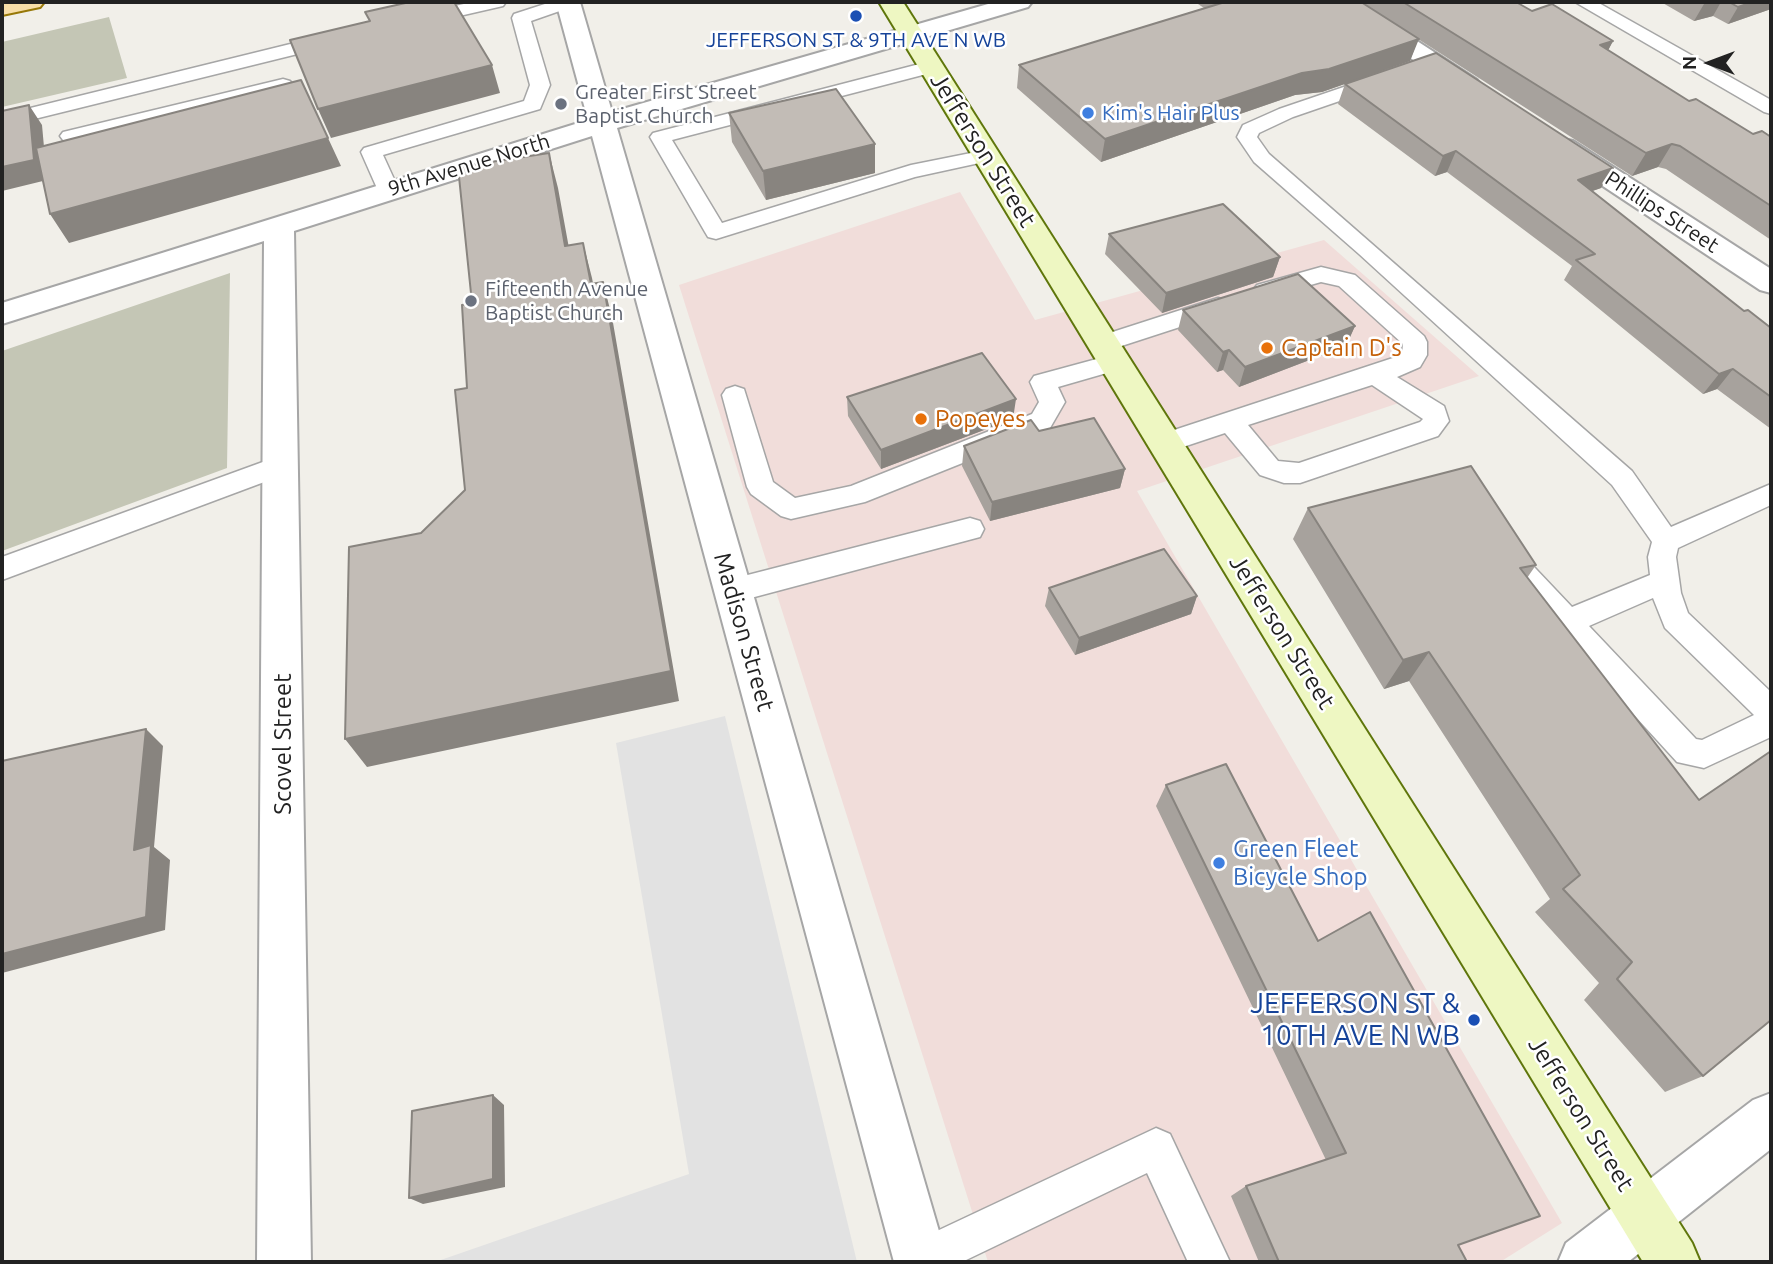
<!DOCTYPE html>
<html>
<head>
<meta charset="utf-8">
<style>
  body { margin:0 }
  #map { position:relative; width:1773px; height:1264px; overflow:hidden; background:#f1efe9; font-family:Ubuntu,sans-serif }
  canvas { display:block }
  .frame { position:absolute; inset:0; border:4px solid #222; pointer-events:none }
  .north { position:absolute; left:1675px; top:28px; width:70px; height:70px; -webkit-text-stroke:5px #fff; paint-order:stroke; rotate:270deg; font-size:19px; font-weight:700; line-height:28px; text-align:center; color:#222 }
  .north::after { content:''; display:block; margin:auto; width:24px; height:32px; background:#222; clip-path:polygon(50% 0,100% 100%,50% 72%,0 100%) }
</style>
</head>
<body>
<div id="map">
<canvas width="1773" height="1264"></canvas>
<div class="frame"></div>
<div class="north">N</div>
</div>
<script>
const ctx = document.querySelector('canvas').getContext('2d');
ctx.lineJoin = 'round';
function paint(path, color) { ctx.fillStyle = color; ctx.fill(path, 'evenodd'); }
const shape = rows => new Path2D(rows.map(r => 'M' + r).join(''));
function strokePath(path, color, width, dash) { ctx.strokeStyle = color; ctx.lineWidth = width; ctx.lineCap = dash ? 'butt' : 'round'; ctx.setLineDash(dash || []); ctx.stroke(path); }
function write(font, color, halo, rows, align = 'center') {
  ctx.font = font + ' Ubuntu,sans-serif'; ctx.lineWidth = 5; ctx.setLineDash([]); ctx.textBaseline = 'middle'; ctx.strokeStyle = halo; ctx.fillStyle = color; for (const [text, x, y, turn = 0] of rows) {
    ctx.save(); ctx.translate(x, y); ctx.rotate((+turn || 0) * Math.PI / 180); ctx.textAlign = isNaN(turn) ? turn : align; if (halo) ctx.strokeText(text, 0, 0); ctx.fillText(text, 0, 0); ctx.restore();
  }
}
paint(shape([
  [960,192,1035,320,1324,240,1479,376,1137,491,1562,1223,1500,1262,988,1262,679,285]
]), '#f1ddda');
paint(shape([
  [109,17,127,78,2,107,2,42],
  [230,273,227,468,2,551,2,351]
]), '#c4c6b5');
paint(shape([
  [725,716,857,1262,435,1262,689,1174,616,743]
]), '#e2e2e2');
const service = shape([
  [473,2,506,2,503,6,420,25,411,19,413,15,473,2],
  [551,2,577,2,574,6,531,21,550,85,540,109,383,155,399,190,396,195,388,197,380,195,361,152,364,148,524,101,530,85,512,18,514,14,551,2],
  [1575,2,1597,2,1771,100,1771,114,1764,112,1575,2],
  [331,34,338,36,340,40,338,44,2,127,2,115,331,34],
  [931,61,941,67,938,71,672,140,722,223,911,165,986,150,993,152,997,156,993,160,915,177,716,239,708,237,705,232,650,137,653,133,931,61],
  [1379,75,1389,81,1386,85,1293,117,1259,133,1257,137,1269,154,1632,471,1671,527,1771,484,1771,505,1678,548,1676,557,1681,593,1688,613,1771,692,1771,737,1704,768,1677,762,1498,566,1494,558,1498,550,1508,547,1518,550,1572,607,1650,575,1648,557,1652,542,1612,485,1359,254,1254,162,1237,137,1243,125,1279,109,1379,75],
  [1653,598,1665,628,1754,715,1702,740,1696,739,1589,626,1653,598],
  [283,79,290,81,293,85,290,89,70,142,63,140,60,136,63,132,283,79],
  [1321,267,1355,275,1424,336,1427,342,1427,355,1420,367,1397,377,1444,406,1449,421,1438,436,1300,483,1284,483,1260,475,1225,433,1165,453,1156,450,1152,443,1156,436,1402,355,1403,344,1339,286,1321,282,1265,298,1257,295,1253,290,1257,285,1321,267],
  [1372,385,1423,419,1420,422,1299,463,1278,461,1248,425,1372,385],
  [1218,298,1226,300,1230,306,1226,312,1103,352,1094,350,1091,344,1094,338,1218,298],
  [1115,354,1124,356,1127,362,1124,368,1058,387,1065,402,1050,428,865,502,791,519,781,516,751,494,747,487,722,395,726,389,735,386,744,389,773,482,795,498,851,486,1032,414,1039,402,1030,382,1034,376,1115,354],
  [282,455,291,458,295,465,291,472,2,580,2,557,282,455],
  [970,518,980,521,984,529,980,537,732,603,722,599,717,591,722,583,732,579,970,518],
  [1156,1128,1170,1134,1230,1262,1188,1262,1147,1173,962,1262,900,1262,905,1246,1156,1128]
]);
const minor = shape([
  [556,2,580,2,612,112,995,2,1032,2,1028,7,617,128,948,1262,894,1262,592,136,294,231,311,1262,257,1262,264,241,2,324,2,303,588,120,556,2],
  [1329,2,1357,2,1477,80,1481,85,1477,90,1468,93,1459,90,1333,7,1329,2],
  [1563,139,1573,141,1771,269,1771,293,1760,290,1553,153,1549,147,1553,141,1563,139],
  [1771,1093,1771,1149,1628,1262,1558,1262,1566,1243,1753,1100,1771,1093]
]);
const secondary = shape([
  [879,2,903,2,1692,1243,1700,1262,1643,1262,879,2]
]);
const primary = shape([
  [2,2,44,2,40,7,2,15,2,2]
]);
strokePath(service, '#a6a6a6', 3);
strokePath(minor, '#a6a6a6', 4);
strokePath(secondary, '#5f760b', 4);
strokePath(primary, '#977808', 4);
paint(service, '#fff');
paint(minor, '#fff');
paint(secondary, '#eef7c2');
paint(primary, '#f7dea8');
paint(shape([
  [1195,2,1516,2,1532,11,1613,41,1608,50,1689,101,1753,134,1771,137,1771,240,1666,169,1658,167,1632,176,1418,39,1410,61,1322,92,1295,95,1101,162,1017,88,1019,65,1204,8],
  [1661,2,1771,2,1771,9,1728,24,1713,16,1694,21],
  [1345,84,1613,168,1601,188,1592,191,1744,311,1771,328,1771,429,1717,389,1703,394,1564,280,1572,266,1447,172,1435,176,1338,104],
  [729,113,875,173,766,200,732,142],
  [1109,234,1280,257,1273,277,1162,313,1105,254],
  [1183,310,1355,326,1346,346,1239,387,1223,370,1217,372,1178,330],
  [847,397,1013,419,881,469,848,416],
  [1039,431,1125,469,1120,488,990,521,962,466,964,446],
  [1308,508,1536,565,1527,578,1703,1076,1665,1092,1584,1000,1599,983,1535,912,1550,899,1409,681,1384,689,1293,539],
  [1049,588,1197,596,1191,614,1075,655,1045,606],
  [1166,785,1458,1245,1464,1262,1259,1262,1231,1196,1246,1186,1326,1160,1156,806]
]), '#a7a29d');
paint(shape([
  [1711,2,1721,2,1713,16,1694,21,1704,4],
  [1753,2,1771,2,1771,9,1728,24,1738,7],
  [1419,39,1410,61,1322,92,1295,95,1101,162,1105,139,1302,73],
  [1613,41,1601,64,1600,45],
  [492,65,500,93,331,138,318,109],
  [29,105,42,125,47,180,2,191,2,167],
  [328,138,341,166,69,243,50,214],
  [875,144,875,173,766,200,763,171],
  [1672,144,1658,167,1632,176,1646,153],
  [1456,151,1447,172,1435,176,1443,156],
  [549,153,558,188,575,281,565,246],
  [1613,168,1601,188,1567,200,1578,180],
  [583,243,592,278,600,319,591,284],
  [1280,257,1273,277,1162,313,1166,293],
  [603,282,612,317,679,701,367,767,345,739],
  [1355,326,1346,346,1239,387,1245,367],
  [1229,350,1223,370,1217,372,1223,352],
  [1733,369,1717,389,1703,394,1719,374],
  [1016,399,1013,419,881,469,881,450],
  [1125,469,1120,488,990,521,992,502],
  [1197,596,1191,614,1075,655,1079,638],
  [1429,652,1409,681,1384,689,1403,660],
  [146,729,163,746,154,847,170,860,165,930,2,973,2,954,134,850],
  [493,1095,504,1105,505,1187,423,1204,409,1198]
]), '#88847f');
const building = shape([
  [410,2,454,2,492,65,318,109,290,40,370,21,365,12,410,2],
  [1225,2,1361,2,1419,39,1329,69,1302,73,1105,139,1019,65,1225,2],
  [1403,2,1516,2,1532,11,1552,4,1613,41,1600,45,1689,101,1696,99,1753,134,1762,131,1771,137,1771,206,1680,146,1672,144,1646,153,1403,2],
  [1729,2,1753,2,1738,7,1729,2],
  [1436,53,1613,168,1578,180,1744,311,1748,310,1771,328,1771,397,1733,369,1719,374,1576,260,1595,254,1456,151,1443,156,1345,84,1436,53],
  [301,80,328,138,50,214,36,148,301,80],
  [836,89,875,144,763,171,729,113,836,89],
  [29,105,34,160,2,167,2,111,29,105],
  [549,153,565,246,583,243,591,284,603,282,671,671,345,739,349,547,421,533,465,490,455,390,467,388,462,305,472,303,458,167,549,153],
  [1223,204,1280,257,1166,293,1109,234,1223,204],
  [1298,274,1355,326,1245,367,1229,350,1223,352,1183,310,1298,274],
  [982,353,1016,399,881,450,847,397,982,353],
  [1094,418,1125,469,992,502,964,446,1031,420,1039,431,1094,418],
  [1471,466,1536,565,1520,568,1699,800,1771,751,1771,1020,1703,1076,1617,979,1632,962,1563,889,1580,875,1429,652,1403,660,1308,508,1471,466],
  [1164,549,1197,596,1079,638,1049,588,1164,549],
  [146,729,134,850,151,845,146,917,2,954,2,761,146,729],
  [1226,764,1318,941,1370,912,1540,1216,1458,1245,1466,1260,1464,1262,1279,1262,1246,1186,1346,1153,1166,785,1226,764],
  [493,1095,493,1179,409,1198,412,1111,493,1095]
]);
paint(building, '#c2bcb6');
strokePath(building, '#88847f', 2);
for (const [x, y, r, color] of [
  [856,16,7,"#1a4fb4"],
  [561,104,7,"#6b7280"],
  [1088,113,7,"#3f7fe0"],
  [471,301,7,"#6b7280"],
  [1267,348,7,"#e8710a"],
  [921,419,7,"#e8710a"],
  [1219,863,7,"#3f7fe0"],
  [1474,1020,7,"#1a4fb4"]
]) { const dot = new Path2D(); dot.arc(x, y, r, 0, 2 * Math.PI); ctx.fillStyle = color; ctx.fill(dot); strokePath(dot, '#fff', 2.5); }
write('21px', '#164399', '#fff', [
  ["JEFFERSON ST & 9TH AVE N WB",856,40]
]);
write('21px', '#5b616d', '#fff', [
  ["Greater First Street",575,92],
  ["Baptist Church",575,116],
  ["Fifteenth Avenue",485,289],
  ["Baptist Church",485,313]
], 'left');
write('21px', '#366cbe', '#fff', [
  ["Kim's Hair Plus",1102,113]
], 'left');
write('21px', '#222', '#fff', [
  ["9th Avenue North",469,165,-17],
  ["Phillips Street",1662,212,33]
]);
write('24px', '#222', '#fff', [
  ["Jefferson Street",983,150,58],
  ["Madison Street",744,632,74],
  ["Jefferson Street",1282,632,58],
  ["Scovel Street",283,744,-90],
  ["Jefferson Street",1581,1114,58]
]);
write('24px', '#c56008', '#fff', [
  ["Captain D's",1281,348],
  ["Popeyes",935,419]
], 'left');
write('24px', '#366cbe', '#fff', [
  ["Green Fleet",1233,849],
  ["Bicycle Shop",1233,877]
], 'left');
write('28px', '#164399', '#fff', [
  ["JEFFERSON ST &",1460,1004],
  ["10TH AVE N WB",1460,1036]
], 'right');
</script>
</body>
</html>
